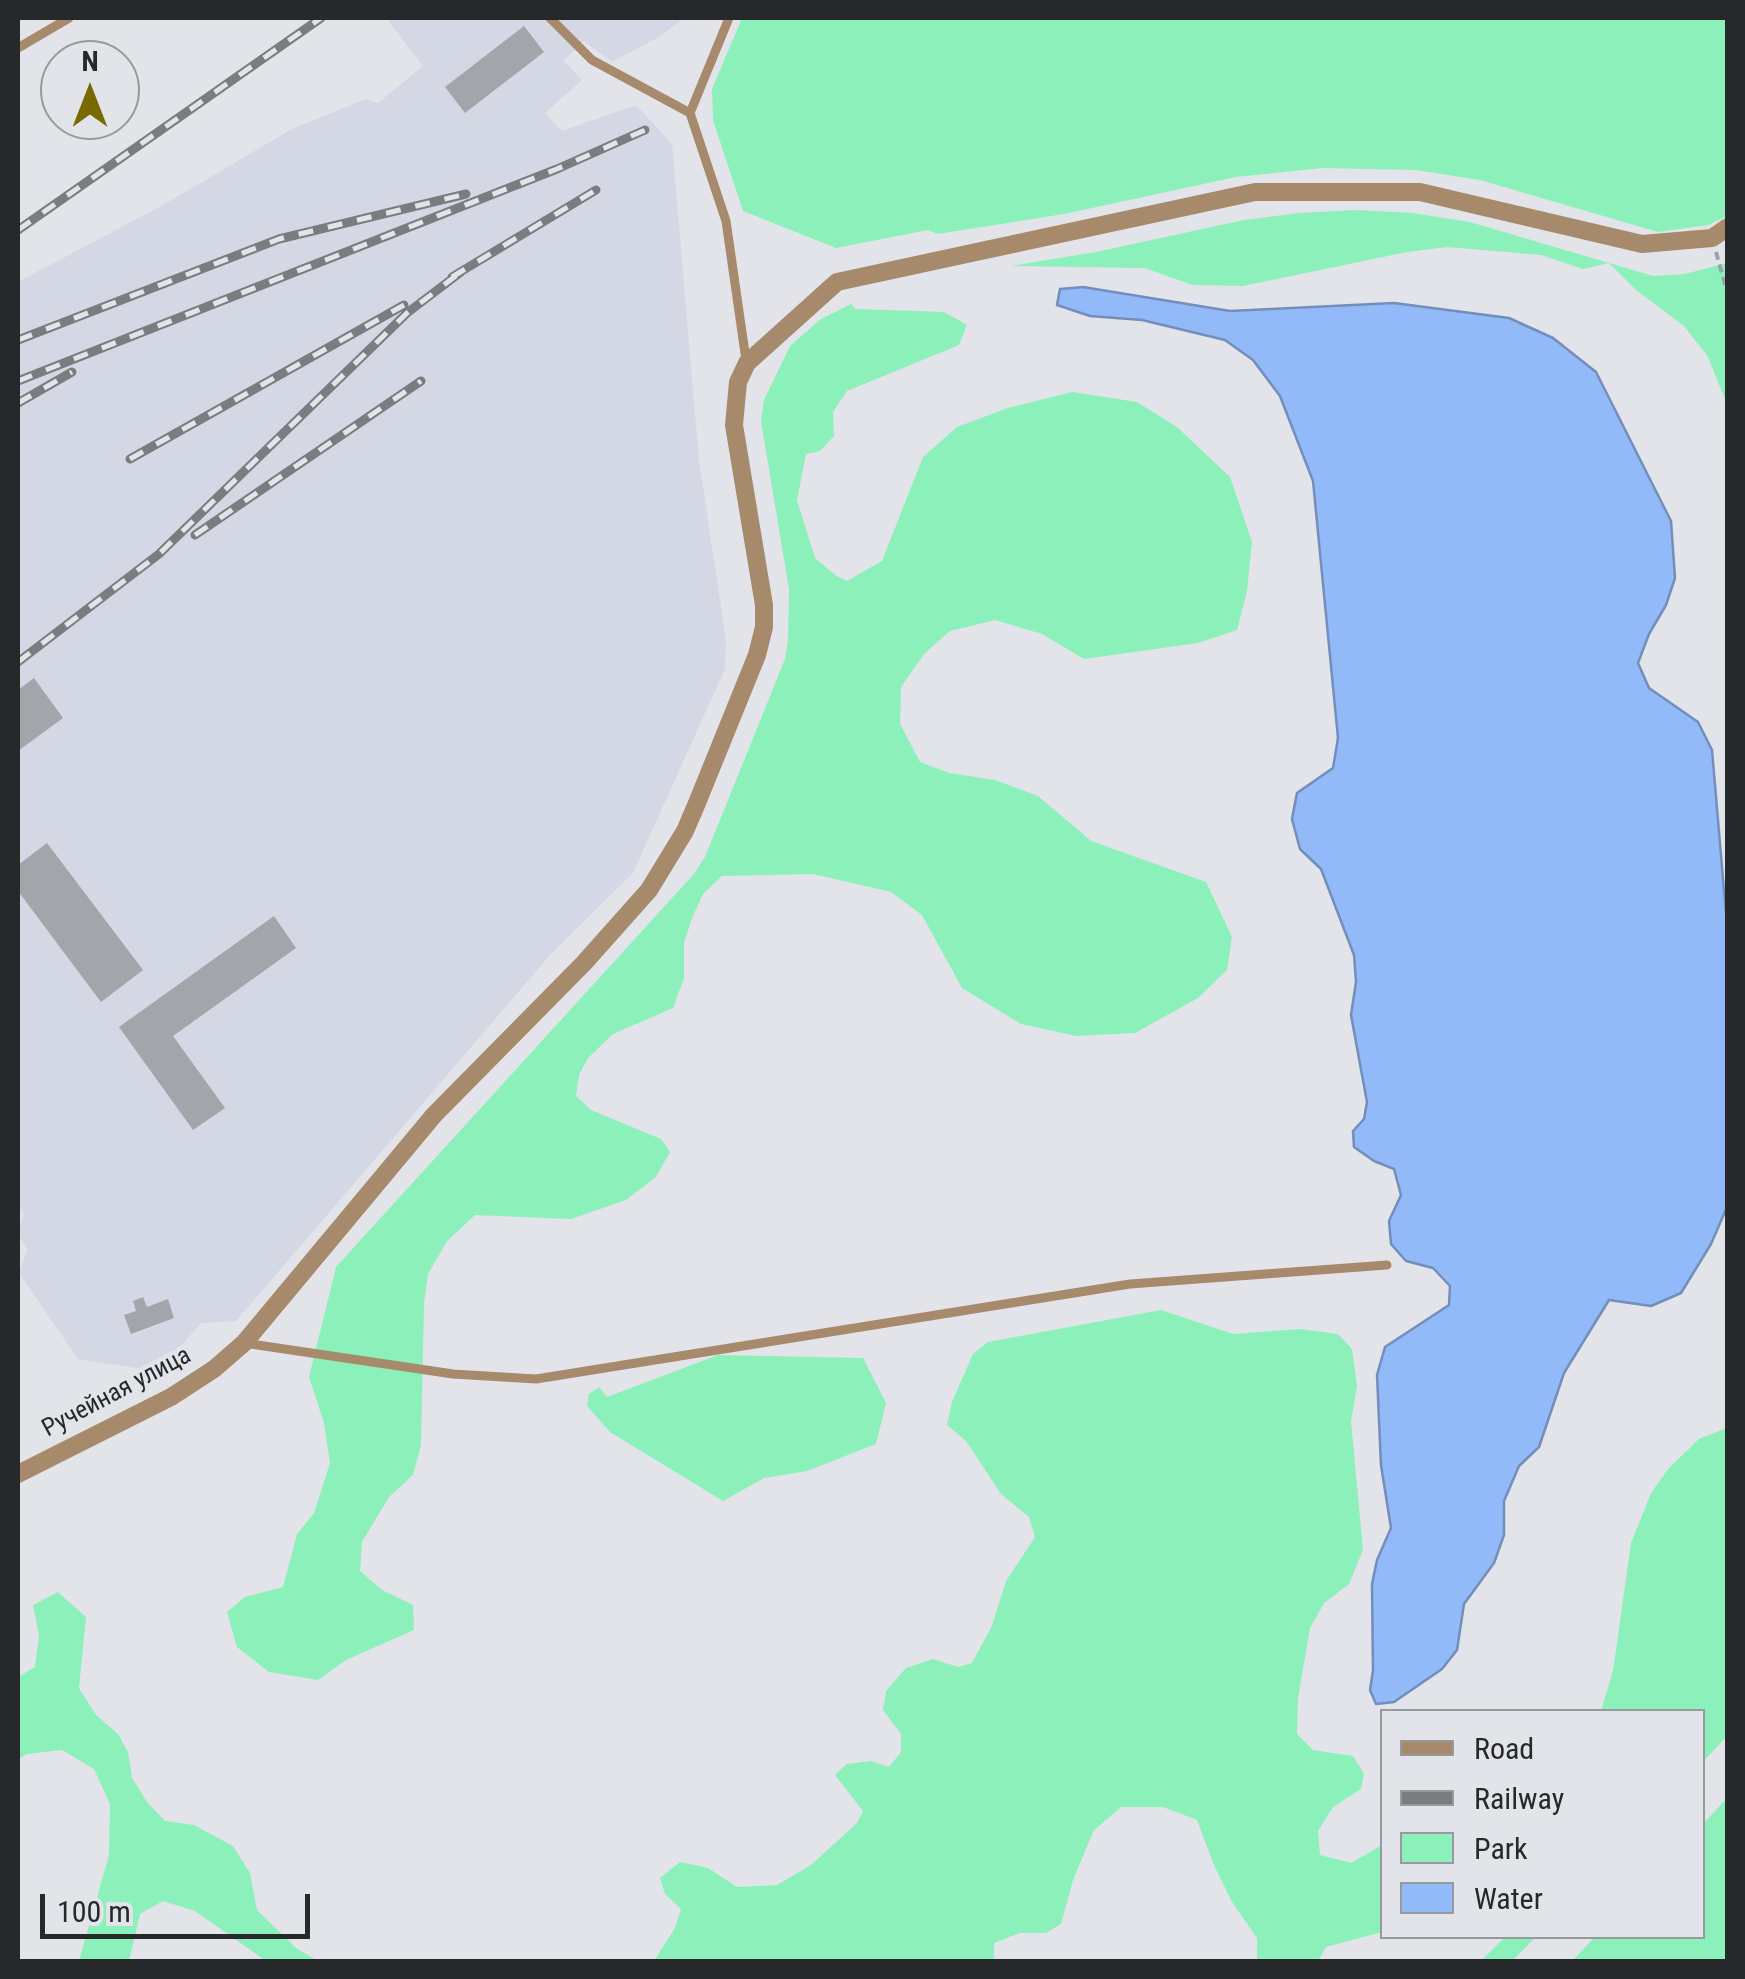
<!DOCTYPE html>
<html>
<head>
<meta charset="utf-8">
<style>
  body { margin:0 }
  #map { position:relative; width:1745px; height:1979px; overflow:hidden; background:#e2e4ea; font-family:"Roboto Condensed",sans-serif }
  canvas { display:block }
  .frame { position:absolute; inset:0; border:20px solid #27282a; pointer-events:none }
  .legend { position:absolute; left:1380px; top:1709px; width:325px; height:230px; box-sizing:border-box; background:#e2e4ea; border:2px solid #97999d; margin:0; padding:12px 18px; list-style:none; font-size:30px; color:#27282a }
  .legend li { display:flex; align-items:center; gap:20px; height:50px }
  .legend b { width:50px; border:2px solid #97999d }
  .north { position:absolute; left:40px; top:40px; width:100px; height:100px; box-sizing:border-box; background:#e2e4ea; border:2px solid #97999d; border-radius:50%; rotate:0deg; font-size:28px; font-weight:700; line-height:40px; text-align:center; color:#27282a }
  .north::after { content:''; display:block; margin:auto; width:35px; height:45px; background:#786a02; clip-path:polygon(50% 0,100% 100%,50% 72%,0 100%) }
  .scale { position:absolute; left:40px; top:1894px; width:270px; height:45px; box-sizing:border-box; border:5px solid #27282a; border-top:0; padding-left:12px; font-size:30px; line-height:35px; white-space:nowrap; color:#27282a; -webkit-text-stroke:8px #e2e4ea; paint-order:stroke }
</style>
</head>
<body>
<div id="map">
<canvas width="1745" height="1979"></canvas>
<div class="frame"></div>
<ul class="legend">
<li><b style="height:12px;background:#a78a6c"></b>Road</li>
<li><b style="height:12px;background:#7b7c80"></b>Railway</li>
<li><b style="height:28px;background:#8bf0ba"></b>Park</li>
<li><b style="height:28px;background:#93baf8"></b>Water</li>
</ul>
<div class="north">N</div>
<div class="scale">100 m</div>
</div>
<script>
const ctx = document.querySelector('canvas').getContext('2d');
ctx.lineJoin = 'round';
function paint(path, color) { ctx.fillStyle = color; ctx.fill(path, 'evenodd'); }
const shape = rows => new Path2D(rows.map(r => 'M' + r).join(''));
function strokePath(path, color, width, dash) { ctx.strokeStyle = color; ctx.lineWidth = width; ctx.lineCap = dash ? 'butt' : 'round'; ctx.setLineDash(dash || []); ctx.stroke(path); }
function write(font, color, halo, rows, align = 'center') {
  ctx.font = font + ' "Roboto Condensed",sans-serif'; ctx.lineWidth = 9; ctx.setLineDash([]); ctx.textBaseline = 'middle'; ctx.strokeStyle = halo; ctx.fillStyle = color; for (const [text, x, y, turn = 0] of rows) {
    ctx.save(); ctx.translate(x, y); ctx.rotate((+turn || 0) * Math.PI / 180); ctx.textAlign = isNaN(turn) ? turn : align; if (halo) ctx.strokeText(text, 0, 0); ctx.fillText(text, 0, 0); ctx.restore();
  }
}
paint(shape([
  [386,18,685,18,659,37,612,62,584,41,564,61,582,80,545,113,562,131,636,105,672,144,699,460,726,640,725,669,633,873,551,954,236,1321,201,1323,175,1353,143,1369,78,1359,19,1273,27,1250,18,1233,24,1214,18,1205,18,282,163,205,292,129,365,99,378,103,423,66]
]), '#d3d8e4');
paint(shape([
  [742,18,1727,18,1727,216,1708,225,1658,232,1480,180,1416,170,1323,168,1236,177,1064,214,938,234,928,230,836,248,743,211,713,120,712,89],
  [1356,210,1412,213,1470,222,1653,276,1685,274,1727,263,1727,404,1707,355,1684,326,1636,290,1609,263,1583,269,1541,255,1447,247,1407,252,1243,286,1193,285,1144,268,1011,266,1096,252,1244,220,1299,213],
  [851,304,856,309,944,312,967,325,959,345,847,391,833,412,834,436,820,451,806,454,797,500,815,558,835,575,847,581,882,561,923,457,957,427,1008,408,1072,392,1137,402,1177,427,1230,477,1252,542,1247,591,1237,630,1198,643,1084,659,1042,634,995,620,950,631,924,654,901,687,900,724,920,762,949,773,995,780,1038,796,1091,841,1206,882,1232,937,1227,970,1198,998,1135,1033,1076,1036,1021,1024,962,988,922,915,891,892,813,874,722,876,703,894,692,918,684,943,684,978,673,1008,613,1034,588,1058,579,1075,576,1096,591,1110,661,1139,670,1152,656,1177,626,1200,571,1219,475,1215,447,1241,428,1274,424,1303,421,1445,413,1475,389,1497,362,1542,360,1571,382,1590,413,1605,414,1630,346,1660,318,1680,269,1672,237,1647,227,1612,245,1597,283,1587,297,1534,314,1513,330,1463,324,1423,309,1377,336,1267,693,875,705,857,785,659,788,641,789,589,761,421,764,400,790,346,821,319],
  [1161,1310,1233,1334,1300,1329,1338,1334,1352,1349,1357,1386,1351,1421,1363,1550,1349,1584,1324,1603,1310,1628,1298,1698,1297,1734,1313,1750,1353,1756,1364,1774,1361,1789,1333,1807,1318,1831,1320,1855,1351,1863,1382,1845,1382,1932,1326,1947,1318,1961,1257,1961,1257,1938,1232,1902,1214,1865,1197,1820,1163,1807,1121,1807,1094,1830,1073,1880,1061,1924,1046,1933,1020,1933,994,1943,994,1961,654,1961,675,1928,681,1909,665,1894,660,1878,680,1862,708,1868,737,1887,777,1885,811,1865,857,1823,863,1811,835,1775,847,1764,871,1761,889,1767,901,1752,901,1734,883,1710,886,1691,906,1668,933,1659,958,1667,972,1663,992,1626,1006,1581,1035,1537,1029,1517,1001,1494,966,1441,947,1425,952,1402,973,1354,988,1342],
  [718,1355,863,1358,886,1403,876,1444,807,1471,764,1478,723,1501,610,1432,587,1406,589,1394,599,1387,607,1397],
  [1727,1428,1727,1736,1703,1762,1702,1712,1601,1711,1613,1671,1631,1543,1651,1493,1669,1468,1699,1439],
  [58,1592,86,1617,79,1688,96,1715,118,1734,128,1752,132,1778,147,1802,165,1821,194,1825,233,1846,250,1873,257,1910,296,1948,318,1961,266,1961,195,1911,163,1901,140,1914,129,1961,79,1961,109,1855,110,1804,94,1769,62,1750,27,1754,18,1759,18,1677,35,1667,39,1635,33,1605],
  [1727,1798,1727,1961,1572,1961,1595,1937,1702,1936,1703,1824],
  [1505,1937,1536,1937,1512,1961,1481,1961]
]), '#8bf0ba');
const water = shape([
  [1083,287,1230,311,1394,303,1509,318,1553,338,1596,372,1671,521,1675,578,1666,605,1649,634,1638,663,1649,688,1698,722,1712,750,1728,937,1727,1207,1711,1244,1681,1293,1651,1306,1609,1300,1564,1373,1539,1447,1519,1466,1504,1501,1504,1535,1494,1563,1464,1604,1457,1650,1442,1669,1394,1702,1376,1704,1370,1690,1373,1671,1372,1584,1377,1560,1391,1528,1381,1465,1377,1375,1385,1347,1449,1305,1450,1286,1433,1268,1406,1261,1391,1244,1389,1221,1401,1195,1394,1169,1374,1161,1354,1147,1353,1131,1364,1119,1367,1102,1351,1015,1356,982,1354,955,1321,869,1300,849,1292,819,1297,793,1333,768,1338,738,1313,481,1280,396,1253,360,1225,340,1142,320,1090,316,1057,305,1060,289,1083,287]
]);
paint(water, '#93baf8');
strokePath(water, '#738eba', 2.5);
paint(shape([
  [524,26,544,52,465,113,445,87],
  [34,678,63,718,18,751,18,690],
  [47,843,143,970,101,1002,18,891,18,865],
  [274,916,296,948,173,1036,225,1108,193,1130,119,1027],
  [143,1297,147,1307,168,1299,174,1318,131,1334,124,1315,136,1311,133,1301]
]), '#a3a5aa');
strokePath(shape([
  [1716,252,1728,295]
]), '#9fa1a5', 4, [8, 5]);
strokePath(shape([
  [550,18,592,60,690,113],
  [729,18,690,113,726,221,746,360],
  [18,48,69,18],
  [244,1343,453,1374,536,1379,1130,1284,1387,1265]
]), '#a78a6c', 9);
strokePath(shape([
  [18,1474,171,1397,214,1369,244,1343,434,1115,584,963,649,890,685,831,697,803,757,655,764,627,764,605,734,425,738,382,747,363,837,282,1255,192,1420,192,1642,244,1712,238,1728,227]
]), '#a78a6c', 18);
const rail = shape([
  [18,230,321,18],
  [452,277,596,190],
  [18,340,279,239,466,194],
  [18,381,557,169,645,130],
  [18,403,72,372],
  [130,459,404,305],
  [195,535,421,381],
  [18,662,159,554,407,313,461,272]
]);
strokePath(rail, '#7b7c80', 9);
strokePath(rail, '#e2e4ea', 5, [15]);
write('25px', '#27282a', '#e2e4ea', [
  ["Ручейная улица",117,1393,-28]
]);
</script>
</body>
</html>
